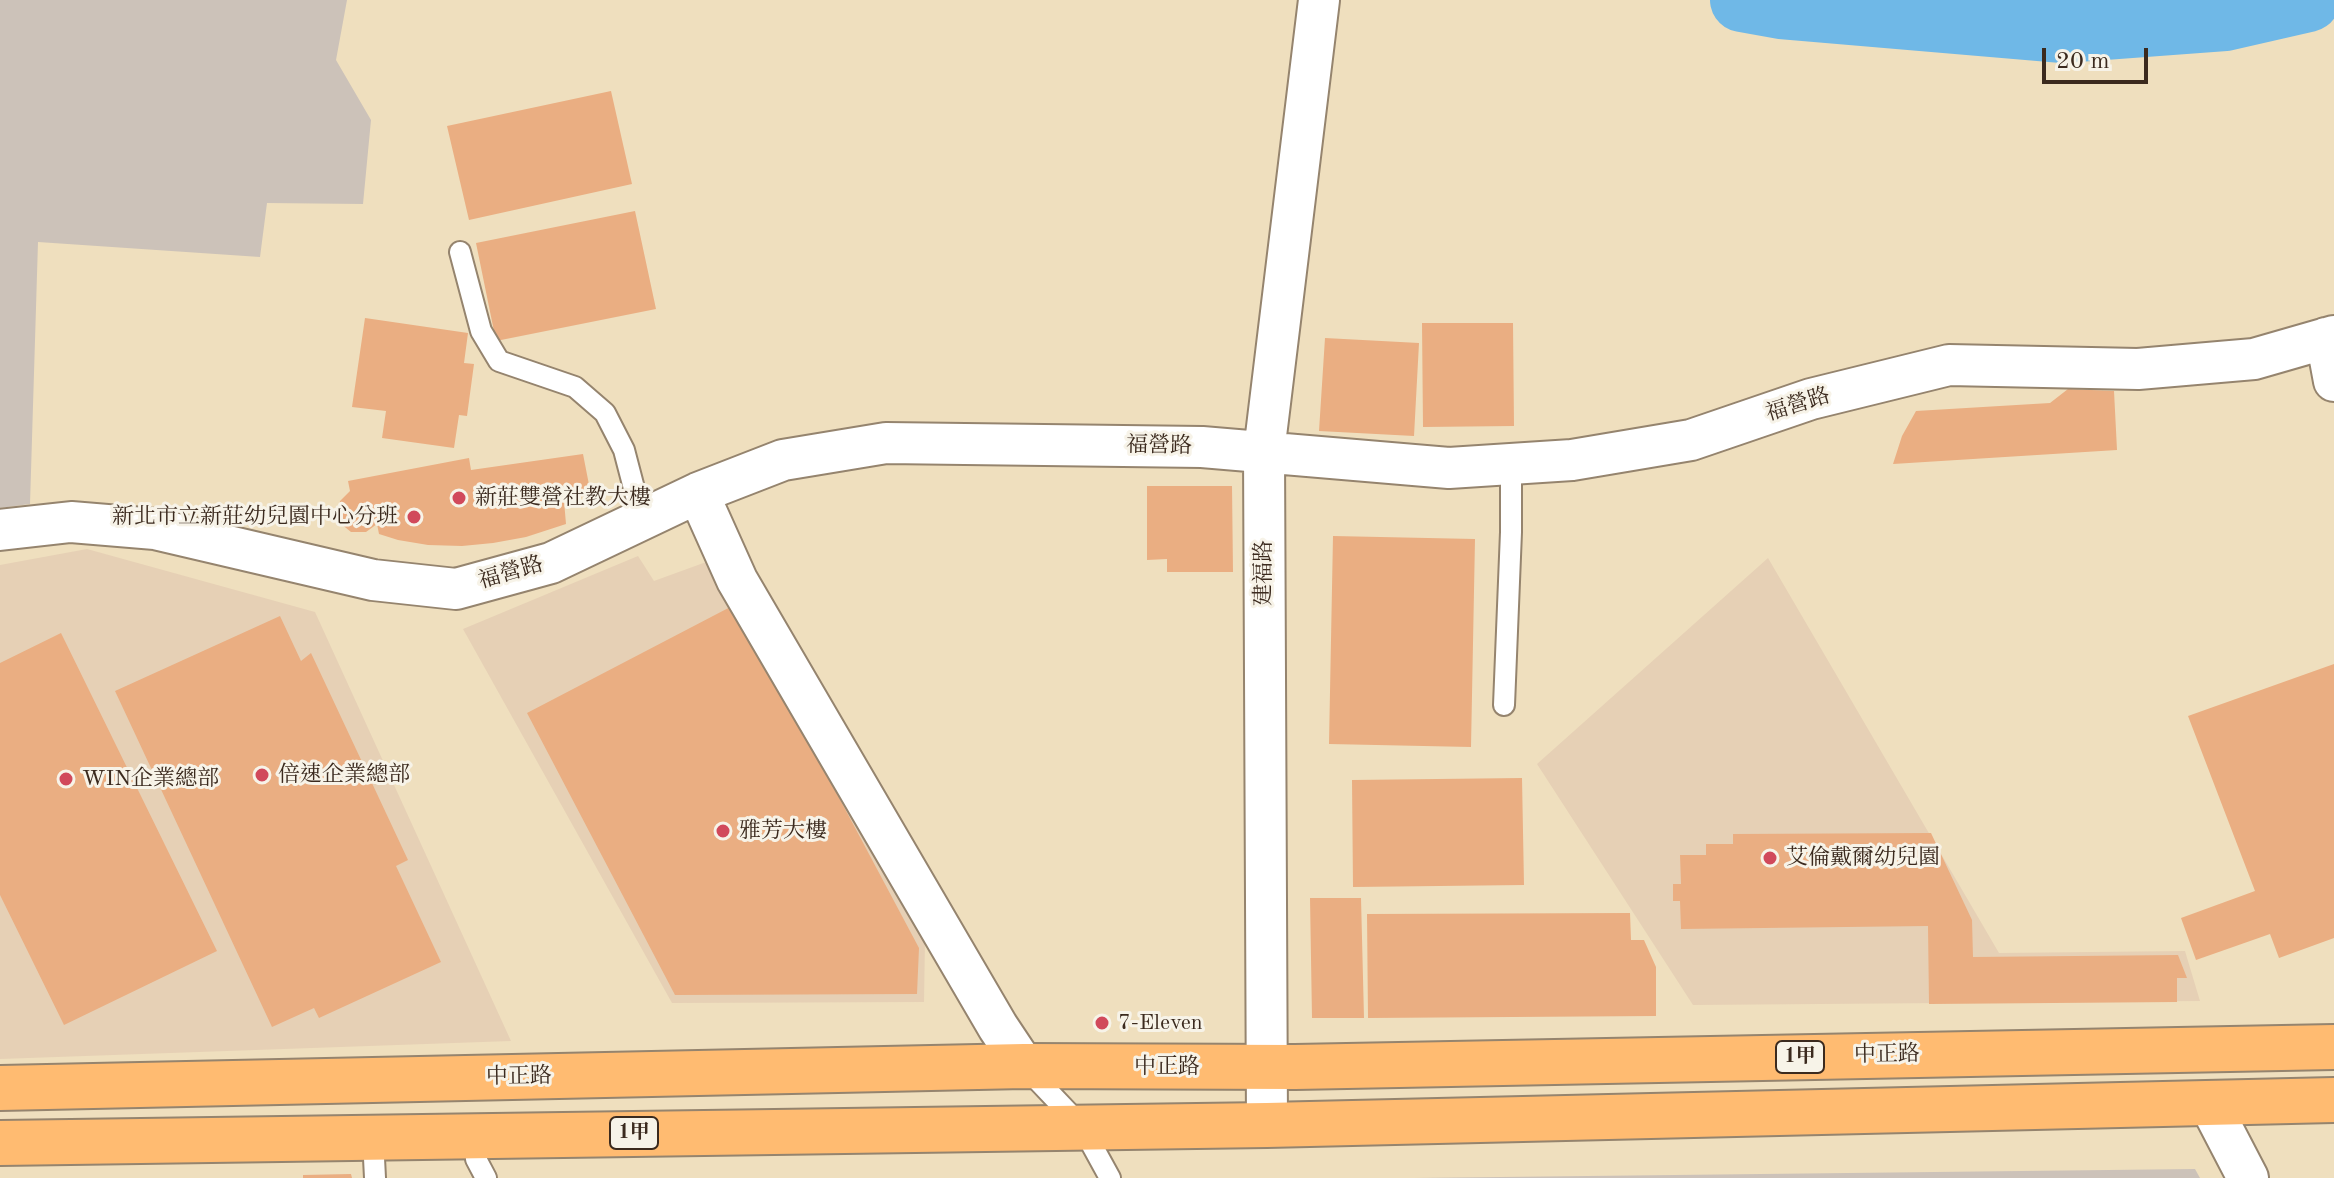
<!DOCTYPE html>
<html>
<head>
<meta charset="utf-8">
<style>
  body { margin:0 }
  #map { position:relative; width:2334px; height:1178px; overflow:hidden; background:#efdfbe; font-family:"Old Standard TT",serif }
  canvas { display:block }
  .scale { position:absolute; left:2042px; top:48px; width:106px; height:36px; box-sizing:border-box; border:4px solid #3b2a1e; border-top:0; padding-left:10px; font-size:24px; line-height:28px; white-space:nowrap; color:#3b2a1e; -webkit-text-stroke:6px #f7f3e8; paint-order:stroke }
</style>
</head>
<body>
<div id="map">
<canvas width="2334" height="1178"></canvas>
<div class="scale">20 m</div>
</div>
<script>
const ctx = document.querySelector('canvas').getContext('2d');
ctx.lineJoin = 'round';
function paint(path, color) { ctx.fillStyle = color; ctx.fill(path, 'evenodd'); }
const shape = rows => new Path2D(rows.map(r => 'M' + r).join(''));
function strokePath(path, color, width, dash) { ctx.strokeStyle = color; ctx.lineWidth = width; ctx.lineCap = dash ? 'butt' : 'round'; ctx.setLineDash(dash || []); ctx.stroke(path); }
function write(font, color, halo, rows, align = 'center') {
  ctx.font = font + ' "Old Standard TT","Noto Serif TC",serif'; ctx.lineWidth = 6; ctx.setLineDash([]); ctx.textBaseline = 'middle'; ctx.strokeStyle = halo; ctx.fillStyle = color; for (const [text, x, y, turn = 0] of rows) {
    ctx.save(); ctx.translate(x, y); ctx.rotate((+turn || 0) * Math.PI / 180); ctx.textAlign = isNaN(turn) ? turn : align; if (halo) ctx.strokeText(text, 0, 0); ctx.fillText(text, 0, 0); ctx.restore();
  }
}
paint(shape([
  [87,549,315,612,511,1041,0,1059,0,565],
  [638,556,654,581,709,561,925,940,924,1002,672,1003,463,629],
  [1768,558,1999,953,2185,951,2200,1001,1693,1005,1537,764]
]), '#e6d0b5');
paint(shape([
  [0,0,347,0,336,60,371,120,363,204,267,203,260,257,38,242,30,504,0,508],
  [2195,1169,2200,1178,1414,1178]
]), '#ccc2b9');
strokePath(shape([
  [1742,0,1781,7,2063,31,2225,19,2308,0]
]), '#6fb8e7', 64);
paint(shape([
  [611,91,632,184,469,220,447,126],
  [635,211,656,309,496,341,476,243],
  [365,318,468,333,464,363,474,364,467,416,459,415,454,448,382,438,386,411,352,407],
  [1422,323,1513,323,1514,426,1423,427],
  [1325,338,1419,343,1414,436,1319,431],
  [2068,389,2114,391,2117,450,1893,464,1902,436,1916,411,2050,403],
  [583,454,591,495,564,501,566,524,526,537,493,543,462,546,428,545,398,540,379,534,377,524,366,532,351,532,340,523,338,515,340,501,350,491,348,481,469,458,471,470],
  [1147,486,1232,486,1233,572,1167,572,1167,559,1147,560],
  [1333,536,1475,539,1471,747,1329,744],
  [736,604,919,948,917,994,675,995,527,713],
  [280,616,301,661,311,653,408,860,396,866,441,962,319,1018,314,1008,272,1027,115,691],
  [61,633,217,951,64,1025,0,895,0,663],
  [2334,664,2334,938,2279,958,2270,934,2196,960,2181,918,2255,891,2188,716],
  [1522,778,1524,885,1353,887,1352,780],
  [1931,833,1972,920,1973,957,2178,955,2187,978,2177,978,2177,1002,1929,1004,1928,926,1681,929,1680,901,1673,901,1673,884,1681,884,1680,855,1706,855,1706,844,1733,844,1733,834],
  [1310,898,1361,898,1364,1018,1312,1018],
  [1630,913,1631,940,1644,940,1656,967,1656,1016,1368,1018,1367,914],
  [351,1174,352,1178,303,1178,303,1175]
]), '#eaae82');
const lane = shape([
  [460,252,481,331,499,361,575,387,605,413,624,450,642,519],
  [1504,705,1511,532,1511,463],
  [1026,1068,1082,1127,1110,1178],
  [474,1136,476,1159,486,1178],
  [373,1138,375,1178]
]);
const street = shape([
  [2326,338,2334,381],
  [698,493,737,580,998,1027,1024,1066],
  [0,530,71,522,155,529,373,580,456,589,551,563,698,493,783,460,886,443,1202,447,1449,468,1572,460,1691,440,1811,399,1949,365,2138,369,2254,359,2334,336],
  [2209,1103,2248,1178],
  [1267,1125,1264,452,1319,0]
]);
const primary = shape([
  [0,1088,1024,1066,1295,1067,2334,1047],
  [0,1143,1267,1125,2334,1100]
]);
strokePath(lane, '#95846e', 24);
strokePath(street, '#95846e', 44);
strokePath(primary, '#95846e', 48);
strokePath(lane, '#fff', 20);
strokePath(street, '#fff', 40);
strokePath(primary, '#ffbb71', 44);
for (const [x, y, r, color] of [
  [459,498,8,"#d1495b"],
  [414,517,8,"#d1495b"],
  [262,775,8,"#d1495b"],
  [66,779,8,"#d1495b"],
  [723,831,8,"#d1495b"],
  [1770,858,8,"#d1495b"],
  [1102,1023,8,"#d1495b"]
]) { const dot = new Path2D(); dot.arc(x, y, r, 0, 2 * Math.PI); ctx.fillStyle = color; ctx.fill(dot); strokePath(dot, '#f7f3e8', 3); }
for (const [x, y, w] of [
  [1800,1057,48],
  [634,1133,48]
]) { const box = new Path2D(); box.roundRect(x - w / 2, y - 16, w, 32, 6); ctx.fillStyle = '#f7f3e8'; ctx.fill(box); strokePath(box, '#3b2a1e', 2); }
write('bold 20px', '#3b2a1e', null, [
  ["1甲",1800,1057],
  ["1甲",634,1133]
]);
write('22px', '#3b2a1e', '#f7f3e8', [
  ["福營路",1798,405,-17],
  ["福營路",1159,446,1],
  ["福營路",511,573,-16],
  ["建福路",1264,573,-90],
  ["中正路",1887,1055,-1],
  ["中正路",1167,1067],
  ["中正路",519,1077,-1]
]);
write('22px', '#3b2a1e', '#f7f3e8', [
  ["新莊雙營社教大樓",475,498],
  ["新北市立新莊幼兒園中心分班",398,517,"right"],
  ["倍速企業總部",278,775],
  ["WIN企業總部",82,779],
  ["雅芳大樓",739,831],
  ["艾倫戴爾幼兒園",1786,858],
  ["7-Eleven",1118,1023]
], 'left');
</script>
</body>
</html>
